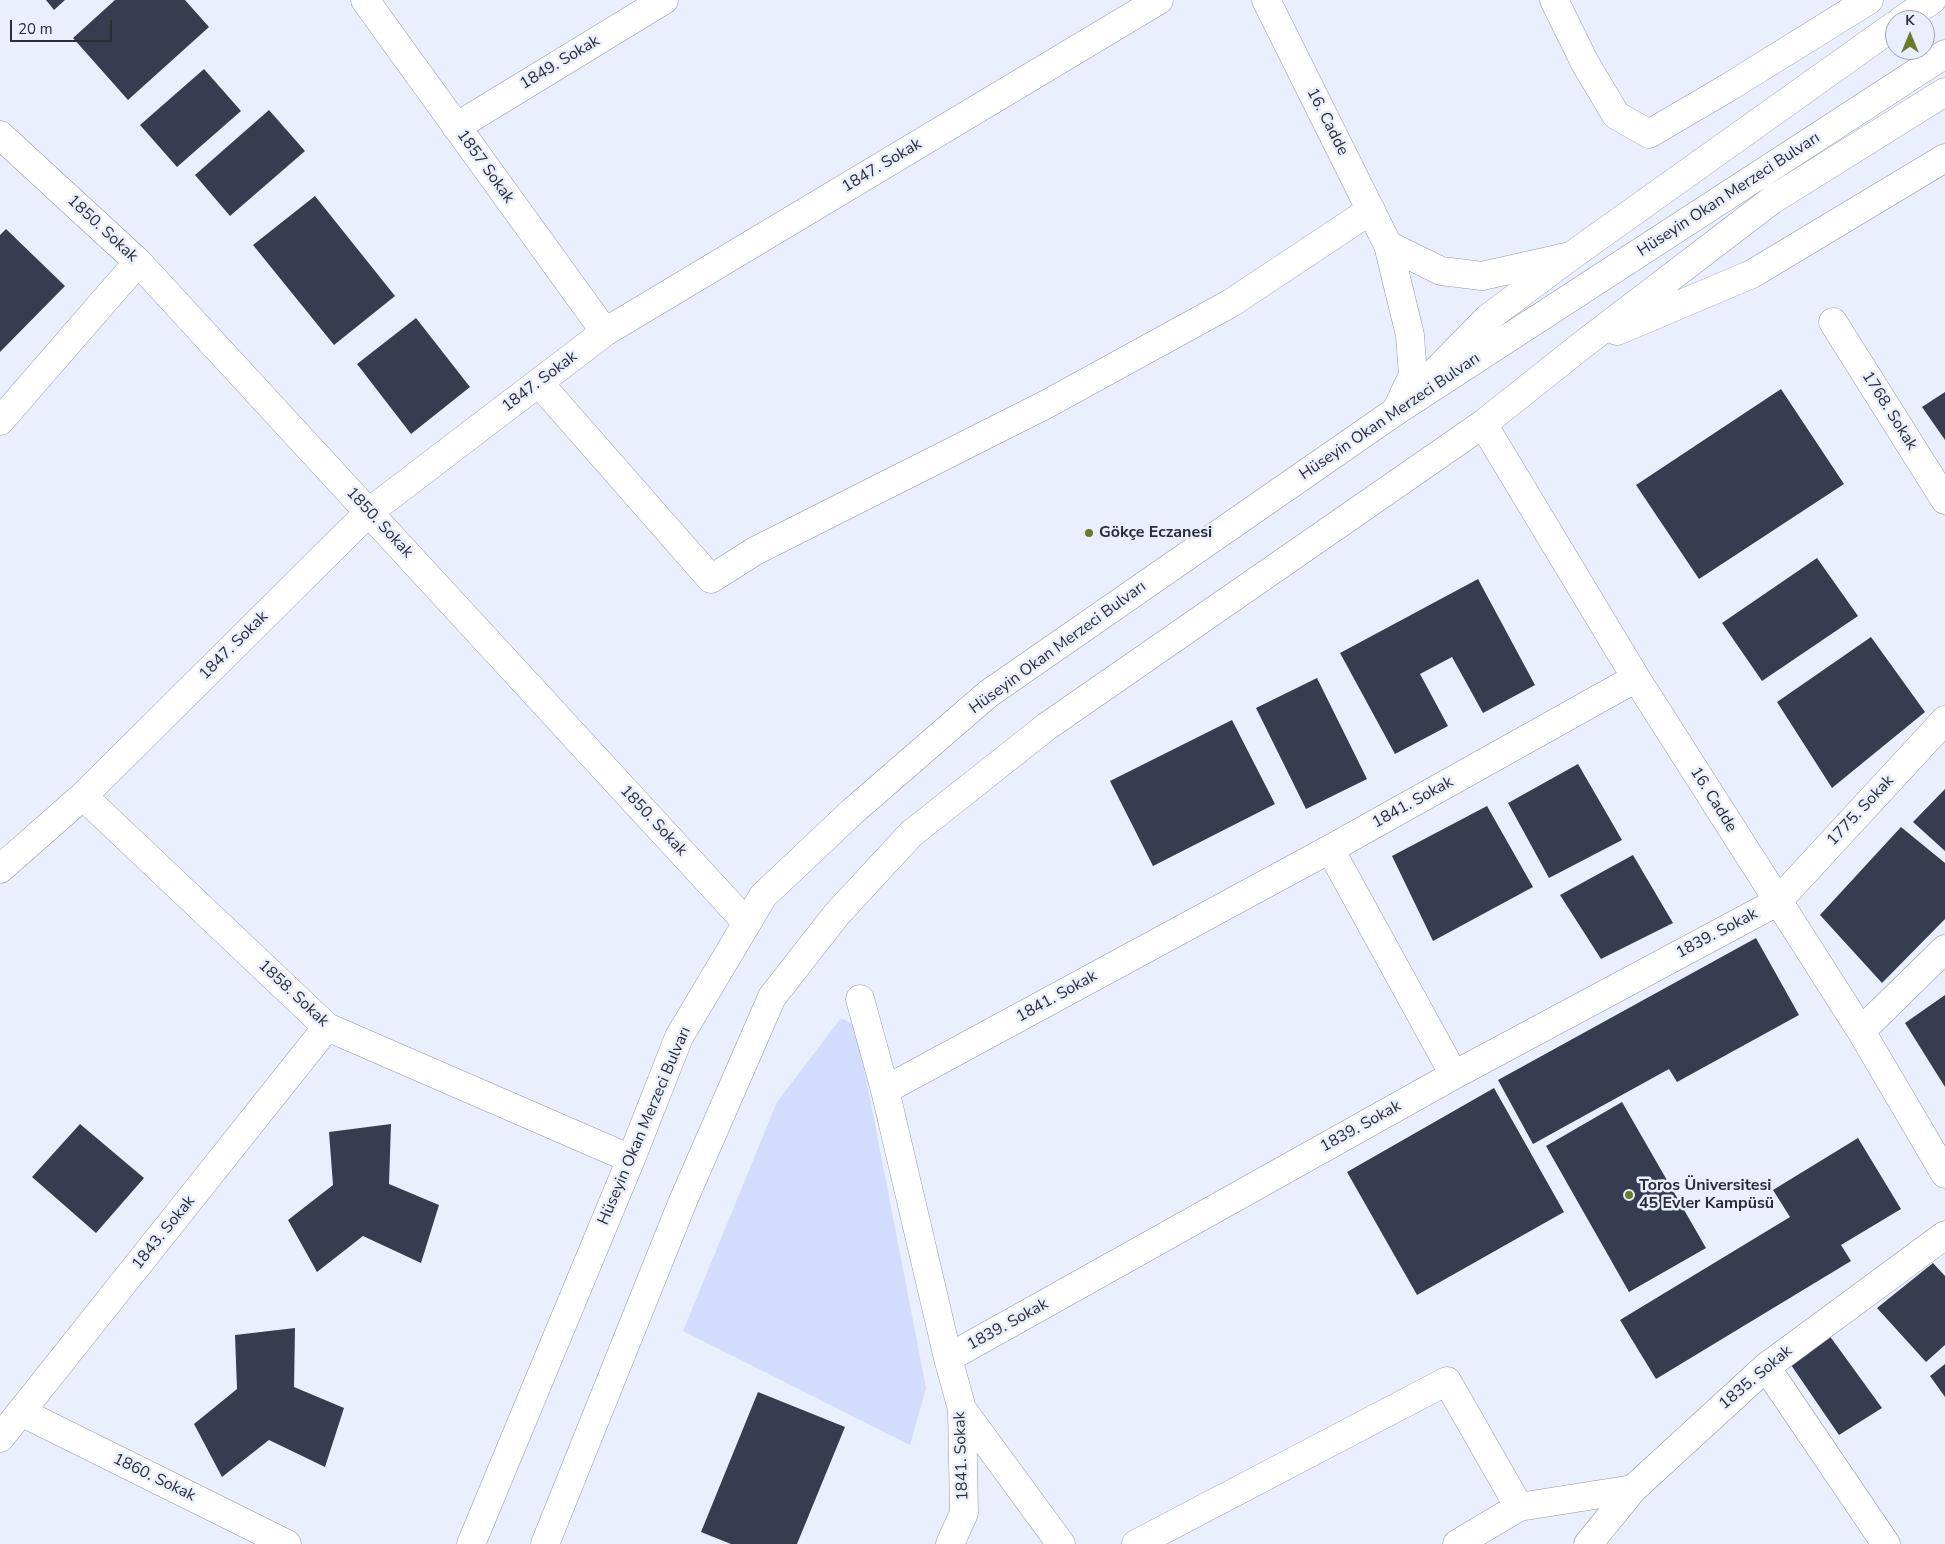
<!DOCTYPE html>
<html>
<head>
<meta charset="utf-8">
<style>
  body { margin:0 }
  #map { position:relative; width:1945px; height:1544px; overflow:hidden; background:#eaeffe; font-family:"Nunito Sans",sans-serif }
  canvas { display:block }
  .north { position:absolute; left:1885px; top:10px; width:50px; height:50px; box-sizing:border-box; background:#eaeffe; border:1px solid #9da1ae; border-radius:50%; rotate:0deg; font-size:14px; font-weight:700; line-height:20px; text-align:center; color:#2a2d36 }
  .north::after { content:''; display:block; margin:auto; width:18px; height:22px; background:#697c2b; clip-path:polygon(50% 0,100% 100%,50% 72%,0 100%) }
  .scale { position:absolute; left:10px; top:20px; width:102px; height:22px; box-sizing:border-box; border:2px solid #2a2d36; border-top:0; padding-left:6px; font-size:15px; line-height:18px; white-space:nowrap; color:#2a2d36; -webkit-text-stroke:4px #eaeffe; paint-order:stroke }
</style>
</head>
<body>
<div id="map">
<canvas width="1945" height="1544"></canvas>
<div class="north">K</div>
<div class="scale">20 m</div>
</div>
<script>
const ctx = document.querySelector('canvas').getContext('2d');
ctx.lineJoin = 'round';
function paint(path, color) { ctx.fillStyle = color; ctx.fill(path, 'evenodd'); }
const shape = rows => new Path2D(rows.map(r => 'M' + r).join(''));
function strokePath(path, color, width, dash) { ctx.strokeStyle = color; ctx.lineWidth = width; ctx.lineCap = dash ? 'butt' : 'round'; ctx.setLineDash(dash || []); ctx.stroke(path); }
function write(font, color, halo, rows, align = 'center') {
  ctx.font = font + ' "Nunito Sans",sans-serif'; ctx.lineWidth = 5; ctx.setLineDash([]); ctx.textBaseline = 'middle'; ctx.strokeStyle = halo; ctx.fillStyle = color; for (const [text, x, y, turn = 0] of rows) {
    ctx.save(); ctx.translate(x, y); ctx.rotate((+turn || 0) * Math.PI / 180); ctx.textAlign = isNaN(turn) ? turn : align; if (halo) ctx.strokeText(text, 0, 0); ctx.fillText(text, 0, 0); ctx.restore();
  }
}
paint(shape([
  [841,1018,856,1026,926,1388,910,1445,683,1331,777,1102]
]), '#d2ddfe');
paint(shape([
  [46,0,65,0,54,10],
  [115,0,185,0,209,27,128,100,73,38],
  [204,69,241,111,177,167,140,125],
  [269,110,305,151,230,216,195,175],
  [315,196,395,296,334,345,253,245],
  [6,229,65,286,0,352,0,235],
  [416,318,470,387,411,434,357,364],
  [1781,389,1844,484,1699,579,1636,485],
  [1945,392,1945,440,1922,407],
  [1817,558,1858,616,1762,681,1722,623],
  [1478,579,1535,685,1483,713,1452,657,1420,674,1448,726,1395,754,1340,653],
  [1871,637,1925,712,1832,788,1777,702],
  [1317,678,1367,779,1306,809,1256,708],
  [1232,720,1275,804,1153,866,1110,781],
  [1578,764,1622,840,1549,878,1508,803],
  [1945,789,1945,851,1913,822],
  [1487,806,1533,887,1433,941,1392,856],
  [1901,827,1945,863,1945,919,1882,983,1820,915],
  [1633,855,1673,923,1601,959,1560,895],
  [1756,938,1799,1015,1677,1082,1669,1069,1533,1144,1498,1080],
  [1945,995,1945,1087,1905,1023],
  [1494,1088,1564,1212,1417,1295,1347,1172],
  [1622,1102,1706,1248,1629,1292,1546,1146],
  [80,1124,144,1178,96,1233,32,1177],
  [391,1124,389,1184,439,1205,421,1263,363,1236,317,1272,288,1220,333,1185,329,1132],
  [1858,1138,1901,1209,1841,1245,1851,1261,1656,1379,1620,1320,1790,1217,1773,1190],
  [1933,1263,1945,1276,1945,1345,1926,1362,1877,1308],
  [295,1328,294,1387,344,1408,325,1467,269,1440,222,1477,194,1424,237,1389,235,1335],
  [1829,1335,1882,1408,1839,1435,1789,1362],
  [1945,1364,1945,1397,1930,1376],
  [758,1392,845,1427,797,1544,731,1544,701,1532]
]), '#373d50');
const street = shape([
  [365,0,605,332],
  [1266,0,1388,245,1410,335,1413,375,1396,411],
  [1554,0,1585,63,1616,115,1649,134,1729,87,1869,0],
  [456,127,664,0],
  [0,135,138,262,747,923],
  [1388,245,1441,271,1482,276,1571,256],
  [1833,322,1945,500],
  [539,383,711,579,755,551,1045,405,1231,303,1371,210],
  [0,421,138,262],
  [1483,424,1636,678,1861,1031,1945,1174],
  [83,796,327,1027,631,1159],
  [1330,849,1454,1075],
  [0,869,83,796,369,512,605,332,1159,0],
  [860,999,885,1090,948,1358,962,1409,964,1513,950,1544],
  [1861,1031,1945,949],
  [885,1090,1330,849,1636,678],
  [948,1358,1454,1075,1777,902,1945,720],
  [1766,1367,1886,1544],
  [962,1409,1061,1544],
  [21,1412,287,1544],
  [0,1438,327,1027],
  [1136,1544,1447,1381,1519,1507],
  [1457,1544,1519,1507,1633,1489],
  [1588,1544,1633,1489,1766,1367,1945,1235]
]);
const primary = shape([
  [1902,20,1932,0],
  [1617,331,1752,274,1945,158],
  [1434,373,1488,318,1571,256,1895,25],
  [471,1544,631,1159,679,1037,763,896,853,811,988,694,1396,411,1945,54],
  [545,1544,683,1201,772,997,837,914,911,834,1046,727,1483,424,1581,346,1772,200,1945,92]
]);
strokePath(street, '#9097ad', 29);
strokePath(primary, '#9097ad', 29);
strokePath(street, '#fff', 28);
strokePath(primary, '#fff', 28);
for (const [x, y, r, color] of [
  [1089,533,5,"#697c2b"],
  [1629,1195,5,"#697c2b"]
]) { const dot = new Path2D(); dot.arc(x, y, r, 0, 2 * Math.PI); ctx.fillStyle = color; ctx.fill(dot); strokePath(dot, '#eaeffe', 2); }
write('16px', '#2a2d36', '#eaeffe', [
  ["1849. Sokak",560,63,-31],
  ["16. Cadde",1327,122,63],
  ["1847. Sokak",882,166,-31],
  ["1857 Sokak",485,167,54],
  ["Hüseyin Okan Merzeci Bulvarı",1729,195,-33],
  ["1850. Sokak",102,229,43],
  ["1847. Sokak",540,382,-37],
  ["1768. Sokak",1889,411,58],
  ["Hüseyin Okan Merzeci Bulvarı",1390,417,-34],
  ["1850. Sokak",379,523,47],
  ["1847. Sokak",234,646,-45],
  ["Hüseyin Okan Merzeci Bulvarı",1058,648,-36],
  ["16. Cadde",1713,800,58],
  ["1841. Sokak",1413,803,-29],
  ["1775. Sokak",1861,811,-47],
  ["1850. Sokak",653,821,47],
  ["1839. Sokak",1717,934,-28],
  ["1858. Sokak",293,994,43],
  ["1841. Sokak",1057,997,-29],
  ["Hüseyin Okan Merzeci Bulvarı",645,1126,-67],
  ["1839. Sokak",1361,1127,-29],
  ["1843. Sokak",164,1233,-51],
  ["1839. Sokak",1008,1325,-29],
  ["1835. Sokak",1756,1378,-40],
  ["1841. Sokak",962,1456,-92],
  ["1860. Sokak",154,1478,26]
]);
write('bold 16px', '#2a2d36', '#eaeffe', [
  ["Gökçe Eczanesi",1099,533],
  ["Toros Üniversitesi",1639,1186],
  ["45 Evler Kampüsü",1639,1204]
], 'left');
</script>
</body>
</html>
